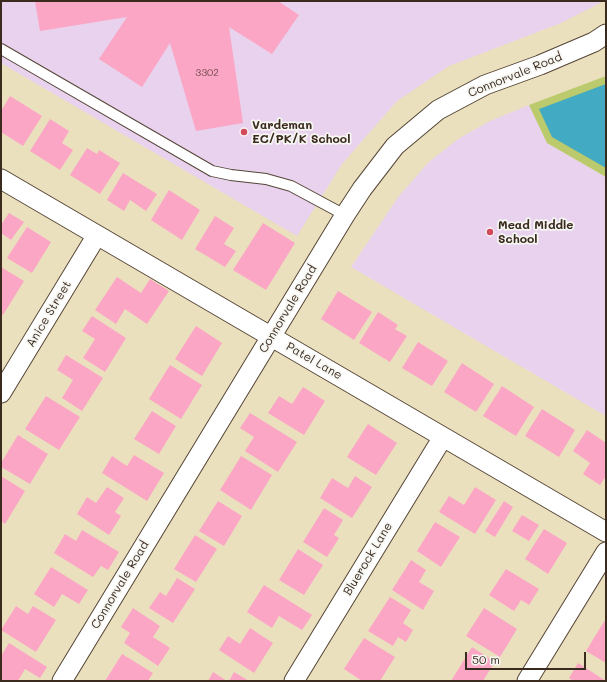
<!DOCTYPE html>
<html>
<head>
<meta charset="utf-8">
<style>
  body { margin:0 }
  #map { position:relative; width:607px; height:682px; overflow:hidden; background:#ebe0be; font-family:Mali,sans-serif }
  canvas { display:block }
  .frame { position:absolute; inset:0; border:2px solid #3b2a1e; pointer-events:none }
  .scale { position:absolute; left:465px; top:652px; width:121px; height:18px; box-sizing:border-box; border:2px solid #3b2a1e; border-top:0; padding-left:5px; font-size:12px; line-height:14px; white-space:nowrap; color:#3b2a1e; -webkit-text-stroke:3px #f6f6f2; paint-order:stroke }
</style>
</head>
<body>
<div id="map">
<canvas width="607" height="682"></canvas>
<div class="frame"></div>
<div class="scale">50 m</div>
</div>
<script>
const ctx = document.querySelector('canvas').getContext('2d');
ctx.lineJoin = 'round';
function paint(path, color) { ctx.fillStyle = color; ctx.fill(path, 'evenodd'); }
const shape = rows => new Path2D(rows.map(r => 'M' + r).join(''));
function strokePath(path, color, width, dash) { ctx.strokeStyle = color; ctx.lineWidth = width; ctx.lineCap = dash ? 'butt' : 'round'; ctx.setLineDash(dash || []); ctx.stroke(path); }
function write(font, color, halo, rows, align = 'center') {
  ctx.font = font + ' Mali,sans-serif'; ctx.lineWidth = 3.5; ctx.setLineDash([]); ctx.textBaseline = 'middle'; ctx.strokeStyle = halo; ctx.fillStyle = color; for (const [text, x, y, turn = 0] of rows) {
    ctx.save(); ctx.translate(x, y); ctx.rotate((+turn || 0) * Math.PI / 180); ctx.textAlign = isNaN(turn) ? turn : align; if (halo) ctx.strokeText(text, 0, 0); ctx.fillText(text, 0, 0); ctx.restore();
  }
}
paint(shape([
  [1,1,604,1,561,23,449,66,397,101,342,164,297,236,1,63],
  [529,105,547,143,606,177,606,416,351,267,399,196,429,162,458,139,490,121]
]), '#e8d2ee');
paint(shape([
  [606,76,606,177,547,143,529,105]
]), '#bbca6c');
paint(shape([
  [606,84,606,168,552,137,539,109]
]), '#42aac2');
paint(shape([
  [35,1,278,1,299,15,272,54,229,27,243,123,196,131,170,43,142,87,99,59,127,17,40,31],
  [10,96,42,116,23,146,1,132,1,111],
  [50,119,69,131,62,143,73,150,60,170,30,151],
  [87,148,97,154,99,150,120,163,100,194,70,175],
  [123,173,157,194,146,211,130,200,124,211,107,200],
  [169,190,200,210,182,240,151,220],
  [9,213,24,222,11,240,1,233,1,225],
  [215,216,234,228,224,244,236,251,225,267,195,249],
  [263,223,295,243,266,290,233,270],
  [27,227,51,242,32,273,7,258],
  [1,267,24,281,3,315,1,313],
  [117,277,141,293,150,279,169,291,147,324,125,309,116,324,95,310],
  [338,291,372,312,354,340,321,319],
  [378,312,398,325,395,329,407,336,390,362,359,343],
  [92,316,126,338,105,372,83,358,95,339,82,331],
  [196,326,222,343,202,376,175,359],
  [418,342,448,361,432,386,402,368],
  [66,355,103,378,82,411,62,398,73,380,57,370],
  [462,363,494,384,476,412,444,392],
  [170,365,202,385,181,419,149,399],
  [502,386,534,407,516,436,483,416],
  [303,387,325,401,304,435,268,413,279,396,292,404],
  [46,396,80,417,59,450,25,429],
  [542,409,575,430,559,457,525,436],
  [152,411,176,426,159,454,134,439],
  [250,413,297,442,278,472,245,451,254,437,240,428],
  [368,424,397,443,376,475,347,457],
  [587,430,606,443,606,476,600,485,583,474,590,463,573,451],
  [18,435,48,454,30,484,1,467,1,463],
  [134,455,164,473,147,501,102,473,112,456,127,466],
  [241,456,272,475,251,510,220,490],
  [1,476,25,491,5,524,1,521],
  [355,476,372,487,352,518,320,498,332,478,348,488],
  [107,487,124,498,115,512,121,516,109,535,77,514,87,497,96,503],
  [475,487,496,500,475,534,439,512,449,496,464,505],
  [218,501,242,516,224,546,199,531],
  [504,501,513,507,495,537,485,531],
  [324,508,343,520,334,535,339,538,327,557,303,542],
  [522,515,539,525,529,541,512,531],
  [435,522,460,537,441,567,417,551],
  [544,529,567,543,548,574,525,559],
  [82,530,119,552,108,570,101,566,93,577,54,553,65,534,76,541],
  [195,535,217,549,196,582,174,569],
  [298,549,323,565,304,595,279,580],
  [411,560,426,570,419,582,434,591,423,610,392,590],
  [51,567,88,590,79,604,62,594,54,607,34,594],
  [506,569,539,589,529,605,521,600,514,611,489,595],
  [177,578,195,589,173,623,149,608,160,592,166,596],
  [264,585,312,615,302,630,279,616,272,628,247,612],
  [390,597,411,610,403,623,413,630,406,642,398,637,393,646,368,631],
  [16,606,28,614,33,606,56,620,36,652,1,630],
  [133,608,160,626,153,637,170,648,158,666,124,643,130,633,121,627],
  [484,608,517,629,500,657,466,636],
  [605,620,606,621,606,663,586,651],
  [250,628,273,643,254,673,219,650,228,636,240,644],
  [364,638,395,657,380,681,362,681,344,669],
  [9,643,47,667,40,678,25,669,18,681,1,681,1,656],
  [472,647,495,662,483,681,451,681],
  [122,654,153,673,148,681,105,681],
  [578,663,606,681,573,681,569,678],
  [213,672,227,681,208,681],
  [234,672,249,681,229,681]
]), '#fba6c5');
const lane = shape([
  [1,49,212,171,231,175,266,179,291,186,345,215]
]);
const street = shape([
  [1,179,606,532],
  [1,393,97,235],
  [62,681,345,215,362,189,395,146,438,110,485,85,540,65,594,42,606,34],
  [294,681,443,437],
  [527,681,606,552]
]);
strokePath(lane, '#554536', 12);
strokePath(street, '#554536', 21);
strokePath(lane, '#fff', 10);
strokePath(street, '#fff', 19);
for (const [x, y, r, color] of [
  [244,132,4,"#d1495b"],
  [490,232,4,"#d1495b"]
]) { const dot = new Path2D(); dot.arc(x, y, r, 0, 2 * Math.PI); ctx.fillStyle = color; ctx.fill(dot); strokePath(dot, '#f6f6f2', 1.5); }
write('10px', '#6b4948', null, [
  ["3302",207,73]
]);
write('12px', '#3b2a1e', '#f6f6f2', [
  ["Connorvale Road",515,75,-22],
  ["Connorvale Road",288,309,-59],
  ["Anice Street",49,314,-59],
  ["Patel Lane",314,361,30],
  ["Bluerock Lane",368,559,-59],
  ["Connorvale Road",120,585,-59]
]);
write('bold 12px', '#3b2a1e', '#f6f6f2', [
  ["Vardeman",252,125],
  ["EC/PK/K School",252,139],
  ["Mead Middle",498,225],
  ["School",498,239]
], 'left');
</script>
</body>
</html>
